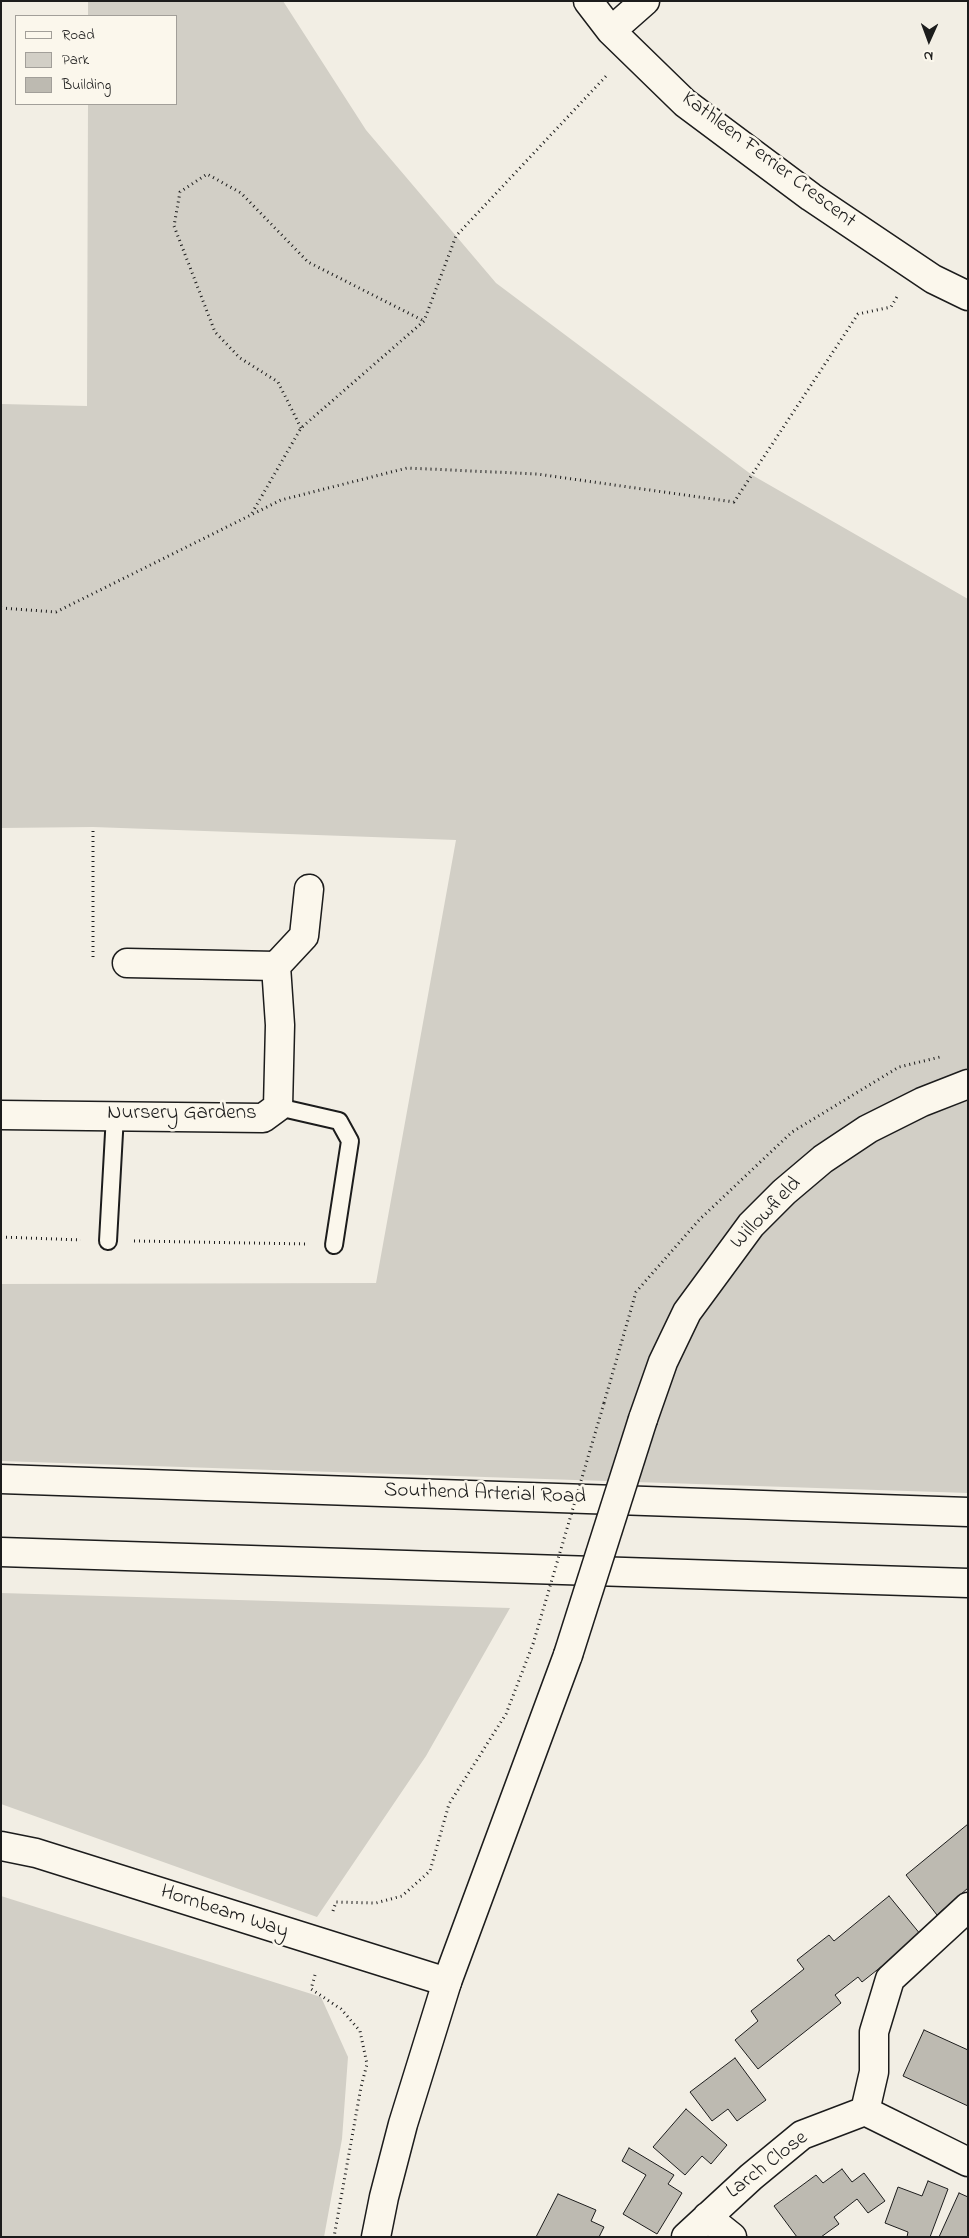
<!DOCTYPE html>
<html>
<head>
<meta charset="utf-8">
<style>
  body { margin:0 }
  #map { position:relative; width:969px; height:2238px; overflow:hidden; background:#f2eee4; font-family:"Indie Flower",sans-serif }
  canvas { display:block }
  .frame { position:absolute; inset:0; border:2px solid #1c1c1c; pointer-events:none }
  .legend { position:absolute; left:15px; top:15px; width:162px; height:90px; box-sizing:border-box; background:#fbf7ec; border:1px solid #a29f99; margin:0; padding:6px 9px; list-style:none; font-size:15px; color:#1c1c1c }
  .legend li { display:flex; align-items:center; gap:10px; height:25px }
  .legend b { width:25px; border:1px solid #a29f99 }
  .north { position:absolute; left:904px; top:15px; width:50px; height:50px; -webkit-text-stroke:4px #fbf7ec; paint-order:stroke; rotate:182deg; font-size:14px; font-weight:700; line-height:20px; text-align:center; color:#1c1c1c }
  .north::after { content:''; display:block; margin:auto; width:18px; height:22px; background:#1c1c1c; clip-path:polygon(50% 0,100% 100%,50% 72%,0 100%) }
</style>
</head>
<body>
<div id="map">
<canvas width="969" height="2238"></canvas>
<div class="frame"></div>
<ul class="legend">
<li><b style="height:6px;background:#fbf7ec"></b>Road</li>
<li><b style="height:14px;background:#d2cfc6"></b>Park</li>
<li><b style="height:14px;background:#bdbab1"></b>Building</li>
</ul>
<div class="north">N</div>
</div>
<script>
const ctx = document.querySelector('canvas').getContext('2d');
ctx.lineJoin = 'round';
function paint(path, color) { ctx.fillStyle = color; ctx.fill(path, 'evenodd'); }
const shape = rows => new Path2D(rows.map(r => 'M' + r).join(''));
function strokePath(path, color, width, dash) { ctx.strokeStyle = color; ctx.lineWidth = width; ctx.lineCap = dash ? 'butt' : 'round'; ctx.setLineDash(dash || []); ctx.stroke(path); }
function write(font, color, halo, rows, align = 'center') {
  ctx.font = font + ' "Indie Flower",sans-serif'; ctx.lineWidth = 5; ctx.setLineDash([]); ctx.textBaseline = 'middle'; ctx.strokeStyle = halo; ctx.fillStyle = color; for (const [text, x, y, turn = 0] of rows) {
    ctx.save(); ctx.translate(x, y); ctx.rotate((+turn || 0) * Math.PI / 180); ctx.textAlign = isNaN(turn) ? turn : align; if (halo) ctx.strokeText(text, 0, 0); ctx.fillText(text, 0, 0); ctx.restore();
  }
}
paint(shape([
  [88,1,283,1,366,130,496,283,752,475,968,599,968,1493,1,1461,1,1284,376,1283,456,840,93,827,1,828,1,404,87,406,88,104,176,104,176,16,88,16],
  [1,1593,510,1608,426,1756,317,1917,1,1804],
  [1,1896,321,1997,348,2057,342,2139,324,2237,1,2237]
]), '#d2cfc6');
const building = shape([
  [968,1824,968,1888,937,1915,906,1875,968,1824],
  [889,1896,921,1935,862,1982,858,1977,835,1995,841,2003,758,2069,735,2040,758,2021,751,2011,804,1969,797,1960,829,1935,834,1941,889,1896],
  [924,2030,968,2050,968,2106,903,2076,924,2030],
  [735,2058,766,2100,737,2121,728,2109,712,2121,690,2092,735,2058],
  [686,2109,727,2145,711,2164,702,2156,685,2175,653,2147,686,2109],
  [629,2148,674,2175,668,2184,682,2193,657,2234,623,2214,646,2175,622,2161,629,2148],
  [842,2169,852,2182,864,2173,885,2201,868,2213,857,2199,834,2217,839,2224,821,2237,797,2237,774,2206,816,2175,823,2183,842,2169],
  [928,2181,948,2189,930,2237,907,2237,908,2232,885,2223,898,2187,922,2196,928,2181],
  [959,2193,968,2197,968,2237,939,2237,959,2193],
  [558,2194,596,2210,591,2221,604,2227,599,2237,536,2237,558,2194]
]);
paint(building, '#bdbab1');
strokePath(building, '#1c1c1c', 1);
const service = shape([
  [278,1107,339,1121,350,1141,334,1245],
  [108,1241,115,1115]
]);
const minor = shape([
  [588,1,611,31,685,103,811,197,933,279,968,296],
  [611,31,645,1],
  [276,966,304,936,309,889],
  [1,1115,263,1118,278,1107,280,1025,276,966,127,963],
  [1,1846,36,1853,447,1982],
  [865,2111,874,2072,874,2032,890,1979,968,1907],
  [707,2217,732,2237],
  [686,2237,751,2177,802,2135,865,2111,968,2162]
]);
const tertiary = shape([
  [643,1419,663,1362,687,1312,751,1225,784,1192,823,1159,868,1129,922,1102,968,1084],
  [376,2237,384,2197,403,2124,447,1982,568,1655]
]);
const trunk = shape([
  [1,1479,968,1512],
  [1,1552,968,1583]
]);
strokePath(service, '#1c1c1c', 20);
strokePath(minor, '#1c1c1c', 31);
strokePath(tertiary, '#1c1c1c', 31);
strokePath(trunk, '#1c1c1c', 31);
strokePath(shape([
  [301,428,278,382,240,358,215,332,174,226,180,192,207,174,241,193,308,262,424,321],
  [252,513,301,428,424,321,456,236,608,74],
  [1,608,56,612,281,500,407,468,537,474,734,502,858,314,891,307,898,295],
  [93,957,93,827],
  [1,1237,81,1240],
  [134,1241,308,1244],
  [604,1403,636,1292,699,1220,792,1132,899,1067,940,1057],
  [333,1911,336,1902,376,1903,402,1896,430,1871,449,1804,506,1714,533,1644],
  [315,1975,311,1989,341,2009,360,2031,367,2064,361,2087,334,2237]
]), '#1c1c1c', 3, [1, 4]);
strokePath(service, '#fbf7ec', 16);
strokePath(minor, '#fbf7ec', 28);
strokePath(tertiary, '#fbf7ec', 28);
strokePath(trunk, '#fbf7ec', 28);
const tertiaryBridge = shape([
  [568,1655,643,1419]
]);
strokePath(tertiaryBridge, '#1c1c1c', 31, []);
strokePath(shape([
  [533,1644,604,1403]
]), '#1c1c1c', 3, [1, 4]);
strokePath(tertiaryBridge, '#fbf7ec', 28);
write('21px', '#1c1c1c', '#fbf7ec', [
  ["Kathleen Ferrier Crescent",768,161,37],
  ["Nursery Gardens",182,1115],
  ["Willowfield",767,1214,-46],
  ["Southend Arterial Road",485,1495,2],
  ["Hornbeam Way",224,1913,18],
  ["Larch Close",768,2166,-38]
]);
</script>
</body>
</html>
